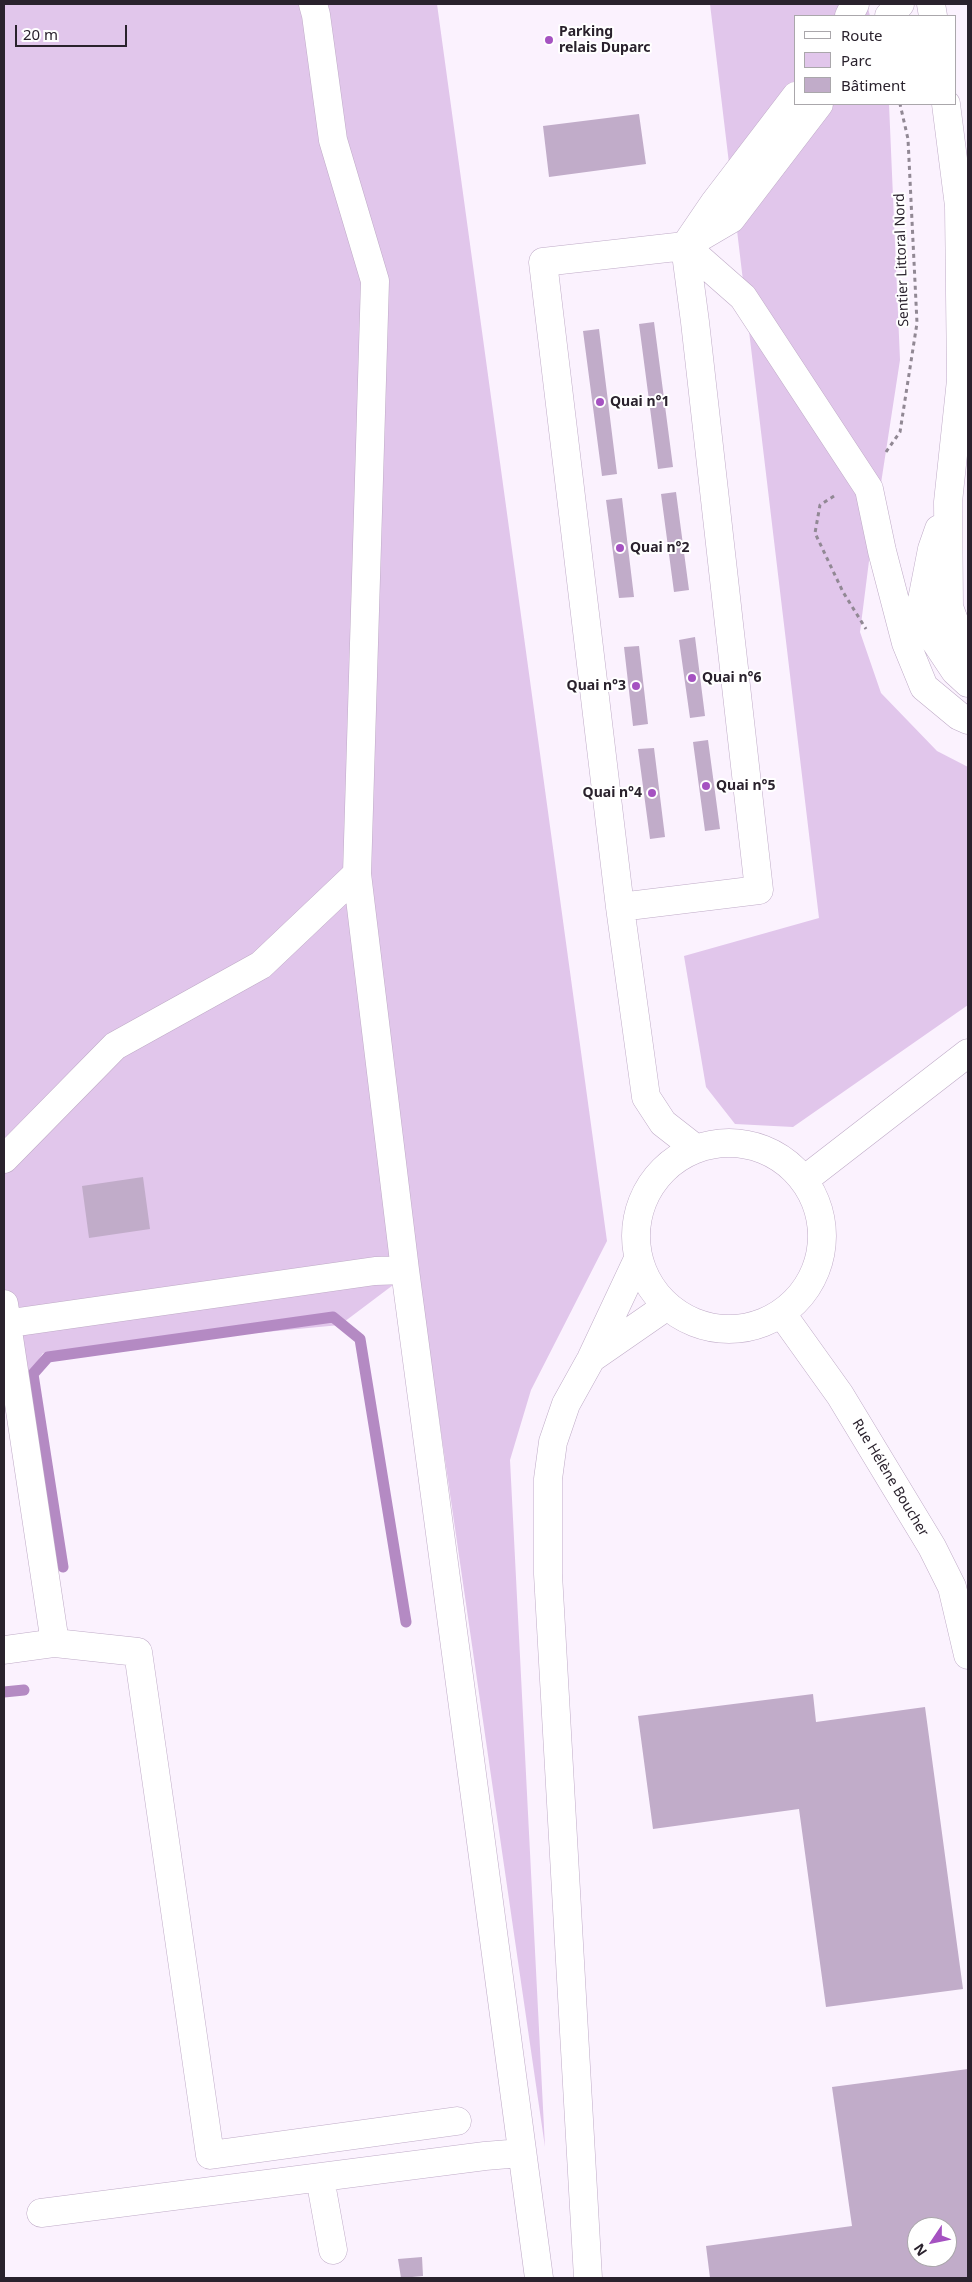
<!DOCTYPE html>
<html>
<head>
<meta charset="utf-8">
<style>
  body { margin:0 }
  #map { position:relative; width:972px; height:2282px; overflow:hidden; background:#fbf2fe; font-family:"Noto Sans",sans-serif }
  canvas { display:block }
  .frame { position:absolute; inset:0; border:5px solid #2a222d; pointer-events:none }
  .legend { position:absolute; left:794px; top:15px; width:162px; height:90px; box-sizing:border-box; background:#fff; border:1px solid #aaa7ab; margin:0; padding:6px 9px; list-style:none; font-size:15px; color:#2a222d }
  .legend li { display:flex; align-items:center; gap:10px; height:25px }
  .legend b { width:25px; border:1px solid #aaa7ab }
  .north { position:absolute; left:907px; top:2217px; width:50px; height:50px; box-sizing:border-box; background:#fff; border:1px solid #aaa7ab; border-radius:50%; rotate:236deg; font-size:14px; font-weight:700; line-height:20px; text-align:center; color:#2a222d }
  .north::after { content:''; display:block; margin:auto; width:18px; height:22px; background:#a552c1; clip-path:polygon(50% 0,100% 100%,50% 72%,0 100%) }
  .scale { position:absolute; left:15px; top:25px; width:112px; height:22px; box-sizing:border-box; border:2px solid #2a222d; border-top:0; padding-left:6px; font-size:15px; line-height:18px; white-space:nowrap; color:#2a222d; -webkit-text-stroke:4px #fff; paint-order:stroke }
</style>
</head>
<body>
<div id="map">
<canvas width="972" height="2282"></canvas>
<div class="frame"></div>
<ul class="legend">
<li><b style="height:6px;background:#fff"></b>Route</li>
<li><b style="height:14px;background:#e1c6eb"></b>Parc</li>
<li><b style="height:14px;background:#c1acc9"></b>Bâtiment</li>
</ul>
<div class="north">N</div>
<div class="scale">20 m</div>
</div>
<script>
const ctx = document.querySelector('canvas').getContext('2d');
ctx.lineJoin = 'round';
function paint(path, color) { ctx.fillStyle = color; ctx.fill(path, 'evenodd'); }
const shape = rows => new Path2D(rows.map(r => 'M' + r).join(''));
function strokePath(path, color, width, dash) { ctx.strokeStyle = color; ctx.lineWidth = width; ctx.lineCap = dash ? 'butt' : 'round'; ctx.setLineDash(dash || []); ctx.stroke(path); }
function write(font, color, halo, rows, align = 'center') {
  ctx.font = font + ' "Noto Sans",sans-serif'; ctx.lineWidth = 4; ctx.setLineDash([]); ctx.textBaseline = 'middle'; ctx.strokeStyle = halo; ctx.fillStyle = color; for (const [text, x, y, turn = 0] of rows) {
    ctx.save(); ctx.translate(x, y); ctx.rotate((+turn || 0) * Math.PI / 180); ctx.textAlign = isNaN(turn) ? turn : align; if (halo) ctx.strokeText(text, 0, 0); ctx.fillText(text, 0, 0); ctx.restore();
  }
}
paint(shape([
  [4,4,437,4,607,1241,531,1390,510,1460,545,2147,417,1267,340,1325,43,1353,29,1374,28,1385,4,1372],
  [710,4,867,4,870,16,796,16,796,104,889,104,900,360,869,561,860,632,881,693,937,751,968,767,968,1005,793,1127,735,1124,706,1087,684,956,819,918]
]), '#e1c6eb');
strokePath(shape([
  [63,1567,33,1374,48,1357,333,1317,360,1339,406,1622],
  [4,1692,24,1690]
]), '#b48ac3', 11);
paint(shape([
  [639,114,646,164,549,177,543,126],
  [654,322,673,467,658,469,639,324],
  [599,329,617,474,602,476,583,331],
  [676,492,689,590,674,592,661,494],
  [622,498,634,597,619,598,606,500],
  [695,637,705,716,690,718,679,640],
  [639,646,648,724,633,726,624,647],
  [708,740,720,829,705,831,693,742],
  [654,748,665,837,650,839,638,749],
  [143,1177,150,1229,89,1238,82,1186],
  [813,1694,816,1722,925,1707,963,1989,826,2007,799,1809,653,1829,638,1716],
  [968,2069,968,2278,710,2278,706,2246,852,2226,832,2087],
  [917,2227,947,2227,947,2257,917,2257],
  [422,2257,423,2276,401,2278,398,2259]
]), '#c1acc9');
const minor = shape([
  [313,4,316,15,333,140,375,281,357,874,405,1270,539,2278],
  [931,4,933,16],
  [849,16,855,4],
  [889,16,900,4],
  [946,104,959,206,961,380,948,502,949,607,964,648,968,651],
  [685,246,743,297,869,489,882,551,906,643,924,687,959,716,968,720],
  [939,529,932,549,922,600,931,635,955,671,968,683],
  [620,907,759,890,695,322,685,246,715,202,796,96],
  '636 1236a93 93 0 1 1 186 0a93 93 0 1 1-186 0Z',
  [695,1148,663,1123,646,1097,620,907,543,262,685,246,731,219,819,104],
  [4,1159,115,1046,261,965,357,874],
  [804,1180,968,1053],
  [4,1304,55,1643],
  [782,1314,840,1395,932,1547,952,1587,968,1655],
  [4,1324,375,1271,405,1270],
  [592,1358,667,1306],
  [4,1650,55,1643,138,1652,210,2155,457,2121],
  [320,2178,333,2250],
  [41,2213,485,2156,521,2153],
  [588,2278,548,1574,548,1479,553,1442,566,1404,591,1359,638,1259]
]);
strokePath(minor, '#bfabc7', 29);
strokePath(shape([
  [886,452,900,432,917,323,908,139,900,104],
  [834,496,820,505,815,533,843,592,866,629]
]), '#918894', 3, [4, 4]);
strokePath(minor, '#fff', 28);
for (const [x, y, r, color] of [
  [549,40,5,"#a552c1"],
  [600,402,5,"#a552c1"],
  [620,548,5,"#a552c1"],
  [692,678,5,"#a552c1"],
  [636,686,5,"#a552c1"],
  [706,786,5,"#a552c1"],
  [652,793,5,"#a552c1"]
]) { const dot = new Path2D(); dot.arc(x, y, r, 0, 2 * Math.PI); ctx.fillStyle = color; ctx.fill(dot); strokePath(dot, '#fff', 2); }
write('bold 14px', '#2a222d', '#fff', [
  ["Parking",559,32],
  ["relais Duparc",559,48],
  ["Quai n°1",610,402],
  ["Quai n°2",630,548],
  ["Quai n°6",702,678],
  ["Quai n°3",626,686,"right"],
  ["Quai n°5",716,786],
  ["Quai n°4",642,793,"right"]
], 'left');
write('14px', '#2a222d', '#fff', [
  ["Sentier Littoral Nord",902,260,-92],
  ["Rue Hélène Boucher",890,1478,59]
]);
</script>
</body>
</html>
